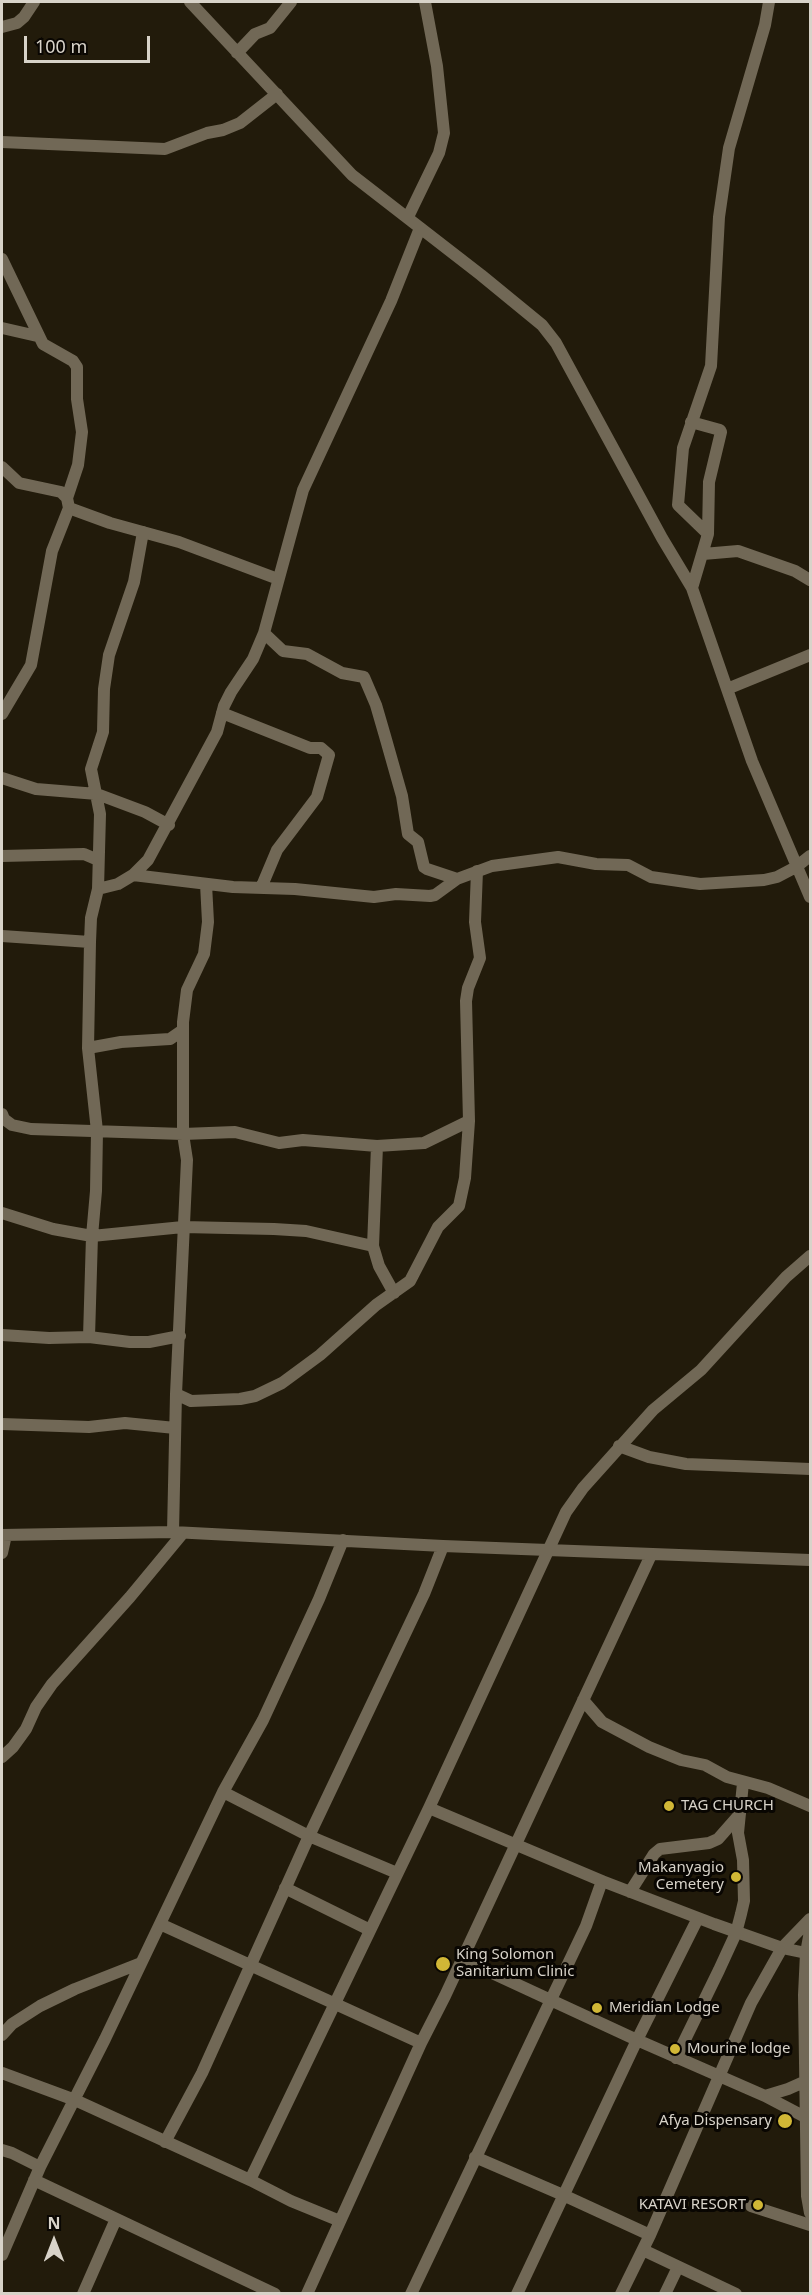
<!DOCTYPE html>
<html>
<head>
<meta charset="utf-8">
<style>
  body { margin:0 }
  #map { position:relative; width:812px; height:2295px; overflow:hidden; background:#221b0b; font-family:"Noto Sans",sans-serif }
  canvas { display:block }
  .frame { position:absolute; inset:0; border:3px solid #d8d3c9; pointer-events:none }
  .north { position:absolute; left:24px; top:2211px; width:60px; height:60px; -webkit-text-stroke:4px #090602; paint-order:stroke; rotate:0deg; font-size:16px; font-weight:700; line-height:24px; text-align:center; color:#d8d3c9 }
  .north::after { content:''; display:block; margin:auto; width:21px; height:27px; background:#d8d3c9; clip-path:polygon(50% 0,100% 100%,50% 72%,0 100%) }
  .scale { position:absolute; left:24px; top:36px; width:126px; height:27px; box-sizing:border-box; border:3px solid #d8d3c9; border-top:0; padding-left:8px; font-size:18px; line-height:21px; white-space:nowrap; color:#d8d3c9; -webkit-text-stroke:4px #090602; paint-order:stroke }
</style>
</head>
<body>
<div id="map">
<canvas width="812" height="2295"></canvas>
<div class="frame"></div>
<div class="north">N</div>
<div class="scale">100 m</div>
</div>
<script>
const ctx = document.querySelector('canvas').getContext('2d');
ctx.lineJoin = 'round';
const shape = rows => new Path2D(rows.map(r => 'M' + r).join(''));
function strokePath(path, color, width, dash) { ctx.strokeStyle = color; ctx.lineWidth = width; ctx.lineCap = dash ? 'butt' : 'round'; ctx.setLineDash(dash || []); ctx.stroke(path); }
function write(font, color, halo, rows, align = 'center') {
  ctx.font = font + ' "Noto Sans",sans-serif'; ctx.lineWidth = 6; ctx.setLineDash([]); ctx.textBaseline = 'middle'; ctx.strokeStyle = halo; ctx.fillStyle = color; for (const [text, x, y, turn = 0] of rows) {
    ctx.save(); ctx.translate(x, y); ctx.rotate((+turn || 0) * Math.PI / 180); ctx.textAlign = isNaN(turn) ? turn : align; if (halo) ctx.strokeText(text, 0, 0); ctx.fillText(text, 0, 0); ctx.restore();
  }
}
strokePath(shape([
  [190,2,352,175,481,275,542,325,556,343,662,538,692,588,752,761,810,897],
  [2,27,17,23,24,17,34,2],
  [237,53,255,34,270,28,291,2],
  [2,142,165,149,207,133,223,130,240,123,277,94],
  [408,217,439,153,444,133,437,66,425,2],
  [2,259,43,344,73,361,77,367,77,399,82,432,78,465,67,498],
  [2,328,37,336],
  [691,422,720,430,721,432,709,482,708,534,692,588],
  [2,467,19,483,61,492,67,498,69,508,52,551,31,665,2,714],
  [69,508,110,523,179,542,278,579],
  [708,534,678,505,683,448,711,366,719,217,729,148,765,25,769,2],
  [703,554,738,551,795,571,810,580],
  [264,633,283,651,307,654,342,673,364,677,376,705,385,736,402,796,408,834,418,842,424,867,427,869,457,879],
  [727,689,810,655],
  [222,713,310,748,321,748,329,755,317,797,277,850,261,888],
  [2,778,36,789,97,794,145,812,169,825],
  [2,856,84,854,98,860],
  [133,875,233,887,295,889,374,897,396,894,430,896,435,895,457,879,492,866,558,857,596,864,628,865,651,877,700,884,764,880,777,877,796,867,810,856],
  [98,889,118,884,133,875,148,860,217,732,224,706,231,692,253,659,264,633,303,490,391,301,420,228],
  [2,936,90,942],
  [88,1048,121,1042,170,1039,183,1030],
  [2,1114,4,1119,12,1125,31,1129,183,1134,235,1132,279,1143,303,1140,377,1146,424,1143,469,1121],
  [377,1146,373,1246,379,1266,394,1293],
  [2,1213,53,1229,92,1236,183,1227,274,1229,306,1231,373,1246],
  [2,1335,49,1338,89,1337,130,1342,149,1342,180,1336],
  [89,1337,92,1236,96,1191,97,1131,88,1048,90,942,91,918,98,889,100,814,91,769,103,732,104,689,109,655,134,582,143,532],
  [176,1394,191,1401,240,1399,255,1396,282,1383,320,1355,376,1305,410,1281,438,1227,459,1206,465,1178,469,1121,466,1001,468,988,480,958,475,922,477,871],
  [2,1424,89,1427,125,1423,175,1428],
  [619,1446,649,1457,686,1464,810,1469],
  [173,1532,176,1394,187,1160,183,1134,183,1022,187,990,204,954,208,922,206,884],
  [2,1535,173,1532,443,1546,810,1560],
  [2,1553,6,1535],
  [583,1700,602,1722,649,1747,681,1760,705,1765,727,1777,768,1788,810,1806],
  [2,1757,13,1747,26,1729,36,1707,52,1684,130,1597,183,1533],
  [223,1792,309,1836,397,1873],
  [429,1808,602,1881,714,1924,782,1948,806,1953],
  [285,1888,370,1930],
  [630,1892,654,1854,660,1849,709,1843,718,1839,740,1814],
  [160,1924,421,2043],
  [810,1931,806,1953,804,1995,807,2196,810,2213],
  [462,1959,637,2040,765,2096,805,2117],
  [2,2035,12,2024,40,2006,75,1989,141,1963],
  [676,2058,719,1970,736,1933,741,1914,744,1901,743,1860,738,1833,743,1783],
  [2,2073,75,2100,250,2180,291,2201,340,2221],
  [765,2096,788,2089,806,2081,810,2081],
  [165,2142,202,2073,309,1836,424,1594,443,1546],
  [2,2150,12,2153,40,2167],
  [475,2157,563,2195,650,2235],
  [34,2180,275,2294],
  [250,2180,429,1808,566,1512,583,1488,653,1410,701,1370,786,1277,810,1256],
  [751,2206,810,2225],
  [643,2250,736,2294],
  [2,2255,40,2167,105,2039,223,1792,263,1720,319,1599,343,1540],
  [83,2294,116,2219],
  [307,2294,421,2043,445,1996,651,1555],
  [411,2294,586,1926,602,1881],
  [517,2294,637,2040,698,1918],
  [621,2294,650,2235,751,2003,782,1948,810,1919],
  [665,2294,678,2267]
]), '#716856', 12);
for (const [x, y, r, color] of [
  [669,1806,6,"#d1b736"],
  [736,1877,6,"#d1b736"],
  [443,1964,8,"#d1b736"],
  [597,2008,6,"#d1b736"],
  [675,2049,6,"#d1b736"],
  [785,2121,8,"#d1b736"],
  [758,2205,6,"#d1b736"]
]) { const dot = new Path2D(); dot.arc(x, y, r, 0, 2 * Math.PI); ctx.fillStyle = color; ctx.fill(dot); strokePath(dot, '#090602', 2); }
write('15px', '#d8d3c9', '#090602', [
  ["TAG CHURCH",681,1806],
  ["Makanyagio",724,1868,"right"],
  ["Cemetery",724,1885,"right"],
  ["King Solomon",456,1955],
  ["Sanitarium Clinic",456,1972],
  ["Meridian Lodge",609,2008],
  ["Mourine lodge",687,2049],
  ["Afya Dispensary",772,2121,"right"],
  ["KATAVI RESORT",746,2205,"right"]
], 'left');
</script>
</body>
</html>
